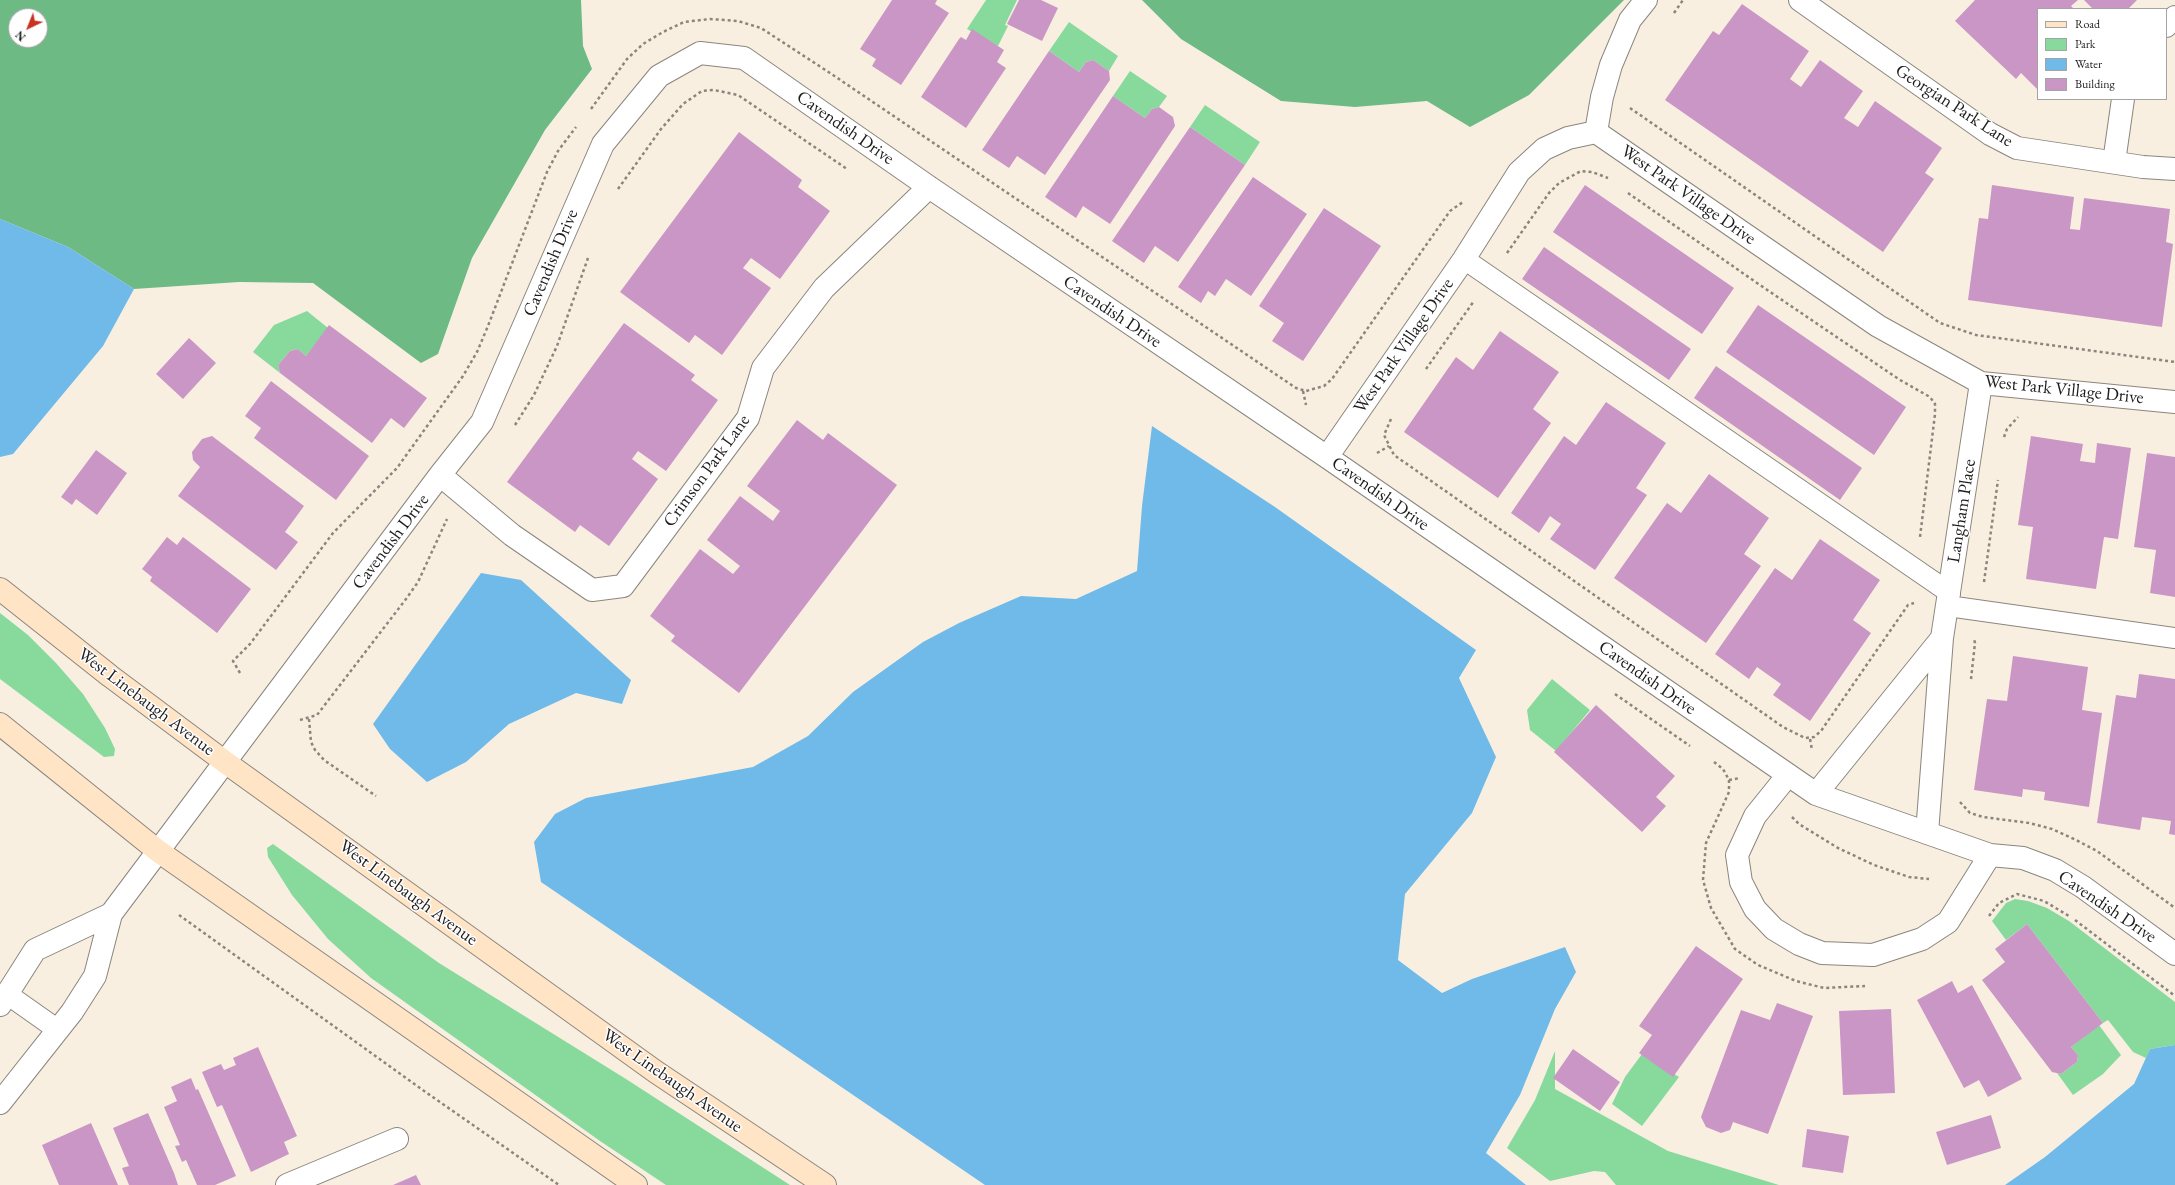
<!DOCTYPE html>
<html>
<head>
<meta charset="utf-8">
<style>
  body { margin:0 }
  #map { position:relative; width:2175px; height:1185px; overflow:hidden; background:#f9efe1; font-family:"EB Garamond",serif }
  canvas { display:block }
  .legend { position:absolute; left:2037px; top:8px; width:130px; height:92px; box-sizing:border-box; background:#fff; border:1px solid #a4a4a4; margin:0; padding:5px 7px; list-style:none; font-size:12px; color:#1c1c1c }
  .legend li { display:flex; align-items:center; gap:8px; height:20px }
  .legend b { width:20px; border:1px solid #a4a4a4 }
  .north { position:absolute; left:8px; top:8px; width:40px; height:40px; box-sizing:border-box; background:#fff; border:1px solid #a4a4a4; border-radius:50%; rotate:223deg; font-size:11px; font-weight:700; line-height:16px; text-align:center; color:#1c1c1c }
  .north::after { content:''; display:block; margin:auto; width:14px; height:18px; background:#c8321e; clip-path:polygon(50% 0,100% 100%,50% 72%,0 100%) }
</style>
</head>
<body>
<div id="map">
<canvas width="2175" height="1185"></canvas>
<ul class="legend">
<li><b style="height:5px;background:#ffe4c6"></b>Road</li>
<li><b style="height:11px;background:#87da9c"></b>Park</li>
<li><b style="height:11px;background:#6fbae8"></b>Water</li>
<li><b style="height:11px;background:#c996c5"></b>Building</li>
</ul>
<div class="north">N</div>
</div>
<script>
const ctx = document.querySelector('canvas').getContext('2d');
ctx.lineJoin = 'round';
function paint(path, color) { ctx.fillStyle = color; ctx.fill(path, 'evenodd'); }
const shape = rows => new Path2D(rows.map(r => 'M' + r).join(''));
function strokePath(path, color, width, dash) { ctx.strokeStyle = color; ctx.lineWidth = width; ctx.lineCap = dash ? 'butt' : 'round'; ctx.setLineDash(dash || []); ctx.stroke(path); }
function write(font, color, halo, rows, align = 'center') {
  ctx.font = font + ' "EB Garamond",serif'; ctx.lineWidth = 3; ctx.setLineDash([]); ctx.textBaseline = 'middle'; ctx.strokeStyle = halo; ctx.fillStyle = color; for (const [text, x, y, turn = 0] of rows) {
    ctx.save(); ctx.translate(x, y); ctx.rotate((+turn || 0) * Math.PI / 180); ctx.textAlign = isNaN(turn) ? turn : align; if (halo) ctx.strokeText(text, 0, 0); ctx.fillText(text, 0, 0); ctx.restore();
  }
}
paint(shape([
  [986,0,1017,0,1005,25,1008,26,998,46,967,29],
  [1069,22,1118,56,1109,71,1093,60,1086,62,1079,72,1049,51],
  [1130,71,1167,96,1159,107,1152,109,1145,118,1113,96],
  [1205,105,1260,142,1245,165,1190,127],
  [307,311,328,328,306,356,298,349,290,351,278,365,280,373,253,352,274,325],
  [0,613,28,635,56,663,83,694,105,728,115,749,114,756,104,757,0,679],
  [1552,679,1590,710,1556,751,1530,730,1527,710],
  [273,844,439,963,626,1079,790,1185,666,1185,600,1141,371,978,328,939,292,895,268,857,267,848],
  [2015,899,2028,901,2047,908,2069,921,2175,1002,2175,1045,2150,1049,2146,1058,2133,1052,2108,1020,2103,1023,2027,924,2006,940,1992,921,2006,903],
  [2099,1025,2121,1055,2103,1074,2073,1095,2057,1073,2061,1074,2077,1062,2078,1055,2071,1047],
  [1555,1051,1555,1089,1668,1151,1779,1185,1616,1185,1605,1172,1594,1171,1550,1181,1507,1148,1535,1100],
  [1642,1054,1679,1077,1642,1126,1612,1104,1625,1077]
]), '#87da9c');
paint(shape([
  [0,0,581,0,583,46,592,69,545,130,472,258,438,354,421,363,313,283,239,282,134,289,68,247,0,219],
  [16,16,40,16,40,40,16,40],
  [1142,0,1624,0,1529,95,1470,127,1427,101,1355,107,1281,101,1181,39]
]), '#6dba84');
paint(shape([
  [0,219,68,247,134,289,103,346,13,454,0,457],
  [1152,426,1275,507,1476,650,1459,678,1496,757,1472,813,1405,894,1398,960,1442,993,1472,979,1565,947,1576,972,1555,1009,1520,1095,1486,1153,1526,1185,985,1185,541,882,534,842,555,814,586,798,753,767,808,736,853,692,923,642,959,623,1021,596,1076,599,1137,571,1142,506],
  [481,573,521,580,631,680,622,704,576,693,509,724,466,762,427,782,390,749,373,724],
  [2175,1045,2175,1185,2005,1185,2045,1157,2134,1084,2150,1049]
]), '#6fbae8');
paint(shape([
  [892,0,937,0,935,4,949,13,901,85,872,66,876,59,860,49],
  [1019,0,1041,0,1058,8,1042,41,1007,24],
  [1975,0,2078,0,2071,6,2074,9,2038,9,2038,90,2021,73,2016,79,1955,21],
  [2084,0,2137,0,2128,9,2093,9],
  [1742,4,1809,51,1790,79,1801,87,1820,60,1863,91,1844,118,1858,127,1875,101,1942,148,1925,173,1934,179,1883,252,1665,100,1713,31,1719,35],
  [972,29,1004,50,997,62,1006,68,966,128,921,97,959,39,961,37,966,40],
  [1049,51,1079,72,1086,62,1093,60,1109,71,1110,80,1045,175,1017,156,1009,168,982,150],
  [1113,96,1145,118,1152,109,1159,107,1173,117,1175,126,1110,224,1083,206,1076,218,1045,197],
  [1190,127,1245,165,1178,262,1155,246,1144,263,1112,241],
  [739,132,802,180,798,187,830,211,780,279,751,258,743,268,771,288,722,355,695,335,689,343,620,292],
  [1253,177,1307,214,1251,296,1226,279,1215,296,1208,291,1201,303,1178,287],
  [1585,185,1734,288,1702,334,1553,232],
  [1992,185,2074,197,2070,229,2080,230,2084,198,2170,209,2166,242,2173,244,2162,327,1968,300,1979,218,1988,219],
  [1324,208,1381,246,1303,361,1272,341,1284,323,1259,306],
  [1544,247,1691,349,1669,380,1522,279],
  [1758,305,1906,407,1874,455,1726,352],
  [624,323,695,375,691,380,718,400,666,471,638,451,632,459,658,479,609,546,580,525,575,532,507,482],
  [329,325,427,398,404,428,391,418,372,443,280,373,278,365,290,351,298,349,306,356],
  [1500,331,1559,372,1533,409,1551,423,1498,498,1404,432,1456,357,1473,370],
  [189,338,216,363,183,399,156,374],
  [1716,366,1862,468,1840,500,1694,398],
  [271,381,369,456,336,500,254,438,261,428,245,416],
  [1606,402,1666,443,1636,488,1647,495,1595,570,1550,539,1561,524,1550,516,1539,533,1511,513,1564,436,1576,445],
  [797,420,823,440,828,433,897,485,739,693,671,641,675,636,650,616,700,549,733,574,740,566,707,540,740,496,773,521,780,511,747,486],
  [212,436,304,506,285,532,298,542,276,570,178,496,200,467,193,460,192,452,202,439],
  [2031,436,2083,444,2080,461,2095,463,2097,443,2131,448,2118,539,2104,537,2096,589,2026,579,2033,527,2018,525],
  [96,450,127,473,97,515,76,499,72,505,61,497],
  [2147,453,2175,457,2175,597,2150,593,2156,550,2134,547],
  [1709,474,1769,518,1744,554,1761,566,1706,643,1614,578,1667,503,1681,513],
  [167,537,177,545,183,537,251,589,217,633,150,581,152,577,142,569],
  [1820,539,1880,580,1853,620,1871,633,1810,721,1773,695,1781,684,1757,667,1749,679,1715,654,1775,568,1792,580],
  [2013,656,2088,667,2082,710,2102,713,2089,807,2044,800,2045,792,2023,789,2022,797,1974,790,1987,699,2007,701],
  [2139,674,2175,679,2175,835,2169,834,2171,821,2142,817,2140,830,2097,823,2116,695,2136,698],
  [1596,705,1675,776,1656,797,1666,806,1642,832,1554,752],
  [2027,924,2103,1023,2071,1047,2078,1055,2077,1062,2061,1074,2052,1072,1982,980,2005,962,1995,949],
  [1696,946,1743,979,1673,1077,1639,1053,1652,1035,1639,1026],
  [1952,981,1958,993,1972,985,2022,1079,1988,1097,1979,1080,1964,1088,1917,1000],
  [1777,1003,1813,1016,1768,1134,1733,1122,1730,1130,1721,1133,1706,1127,1701,1117,1741,1010,1770,1020],
  [1891,1009,1895,1093,1843,1095,1839,1011],
  [258,1047,297,1136,284,1142,289,1154,251,1172,222,1105,217,1107,202,1072,221,1064,224,1070,236,1065,233,1058],
  [1573,1049,1620,1082,1600,1111,1553,1078],
  [191,1078,196,1090,198,1089,236,1176,215,1185,197,1185,186,1160,182,1162,175,1146,180,1145,164,1107,177,1101,171,1087],
  [148,1113,174,1173,178,1185,129,1185,122,1168,129,1166,113,1128],
  [1991,1115,2001,1148,1947,1165,1936,1132],
  [91,1123,118,1185,59,1185,42,1145],
  [1807,1129,1849,1136,1843,1173,1802,1167],
  [416,1175,421,1185,393,1185]
]), '#c996c5');
const lane = shape([
  [1464,259,1950,593],
  [1948,606,2175,638],
  [7,994,58,1030]
]);
const street = shape([
  [1800,0,1990,134,2017,148,2143,167,2175,169],
  [2166,26,2175,17],
  [1596,132,1602,97,1611,65,1630,20,1646,0],
  [2114,162,2123,99],
  [1327,457,1464,259,1519,172,1544,149,1568,138,1596,132,1878,326,1981,383,2175,402],
  [440,475,512,535,592,590,623,586,748,418,763,368,824,288,929,187],
  [1788,775,1755,816,1737,855,1741,882,1755,909,1774,929,1799,944,1822,953,1873,955,1922,939,1948,922,1990,855],
  [1816,794,1942,638,1981,383],
  [1927,833,1942,638],
  [0,1005,35,950,111,914,440,475,482,422,603,144,659,76,700,53,744,58,929,187,1327,457,1816,794,1990,855,2023,858,2055,870,2083,887,2175,954],
  [0,1103,72,1012,95,976,111,914],
  [287,1185,397,1139]
]);
const secondary = shape([
  [0,589,110,676,225,762,656,1072,825,1185],
  [0,724,158,851,636,1185]
]);
strokePath(lane, '#8a867e', 22);
strokePath(street, '#8a867e', 24);
strokePath(secondary, '#8a867e', 24);
strokePath(shape([
  [1674,13,1683,0],
  [1630,108,1940,323,1976,335,2175,362],
  [591,109,627,59,643,44,663,32,684,22,710,19,738,21,761,28,830,73,1296,388,1306,391,1324,386,1332,379,1450,211,1463,202],
  [618,189,661,129,683,104,702,91,714,90,738,95,847,169],
  [1628,193,1757,283,1900,380,1930,397,1935,404,1935,414,1920,537],
  [1507,253,1549,193,1559,183,1581,171,1592,172,1608,178],
  [1426,369,1474,301],
  [1303,391,1306,405],
  [1391,419,1384,435,1394,455,1783,727,1805,738,1814,737,1821,731,1908,605,1914,603],
  [515,425,534,395,557,346,588,258],
  [2004,437,2007,429,2018,417],
  [1377,453,1389,446],
  [1984,582,1998,480],
  [240,673,233,661,250,644,333,533,397,468,463,376,477,352,488,326,547,172,558,151,576,127],
  [1971,679,1975,643,1974,639],
  [1615,694,1690,746],
  [309,719,311,742,315,750,324,760,376,796],
  [300,720,317,715,406,599,418,582,447,519],
  [1810,739,1812,750],
  [1714,762,1723,769,1729,780,1729,792,1706,843,1703,880,1711,908,1735,949,1758,965,1796,981,1824,988,1865,986],
  [1729,780,1740,778],
  [1960,802,1970,813,1983,817,2029,823,2052,829,2076,840,2097,851,2175,908],
  [1792,817,1799,824,1838,848,1874,865,1909,877,1929,879],
  [179,915,427,1093,559,1185],
  [1989,916,1999,903,2017,894,2044,901,2069,916],
  [2075,920,2175,996]
]), '#8a867e', 2.5, [3, 3]);
strokePath(lane, '#fff', 20);
strokePath(street, '#fff', 22);
strokePath(secondary, '#ffe4c6', 22);
write('18px', '#1c1c1c', '#fff', [
  ["Georgian Park Lane",1954,106,33],
  ["Cavendish Drive",845,128,35],
  ["West Park Village Drive",1688,195,35],
  ["Cavendish Drive",551,263,-67],
  ["Cavendish Drive",1112,312,34],
  ["West Park Village Drive",1404,346,-55],
  ["West Park Village Drive",2064,390,6],
  ["Crimson Park Lane",707,471,-54],
  ["Cavendish Drive",1380,494,35],
  ["Langham Place",1962,511,-81],
  ["Cavendish Drive",391,542,-53],
  ["Cavendish Drive",1647,678,35],
  ["West Linebaugh Avenue",146,702,37],
  ["West Linebaugh Avenue",408,893,36],
  ["Cavendish Drive",2107,907,34],
  ["West Linebaugh Avenue",672,1081,35]
]);
</script>
</body>
</html>
